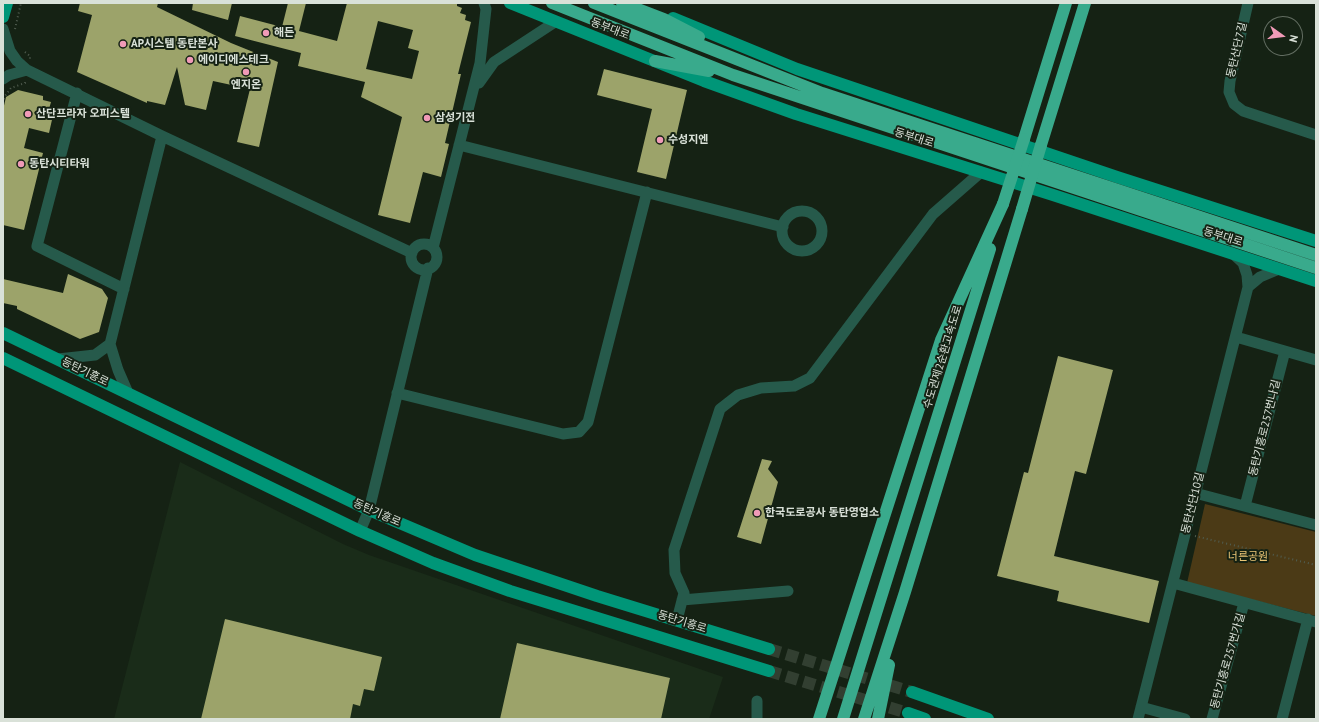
<!DOCTYPE html>
<html>
<head>
<meta charset="utf-8">
<style>
  body { margin:0 }
  #map { position:relative; width:1319px; height:722px; overflow:hidden; background:#152214; font-family:"PT Sans",sans-serif }
  canvas { display:block }
  .frame { position:absolute; inset:0; border:4px solid #d9e1d8; pointer-events:none }
  .north { position:absolute; left:1263px; top:16px; width:40px; height:40px; box-sizing:border-box; background:#152214; border:1px solid #636e62; border-radius:50%; rotate:104deg; font-size:11px; font-weight:700; line-height:16px; text-align:center; color:#d9e1d8 }
  .north::after { content:''; display:block; margin:auto; width:14px; height:18px; background:#f09ab7; clip-path:polygon(50% 0,100% 100%,50% 72%,0 100%) }
</style>
</head>
<body>
<div id="map">
<canvas width="1319" height="722"></canvas>
<div class="frame"></div>
<div class="north">N</div>
</div>
<script>
const ctx = document.querySelector('canvas').getContext('2d');
ctx.lineJoin = 'round';
function paint(path, color) { ctx.fillStyle = color; ctx.fill(path, 'evenodd'); }
const shape = rows => new Path2D(rows.map(r => 'M' + r).join(''));
function strokePath(path, color, width, dash) { ctx.strokeStyle = color; ctx.lineWidth = width; ctx.lineCap = dash ? 'butt' : 'round'; ctx.setLineDash(dash || []); ctx.stroke(path); }
function write(font, color, halo, rows, align = 'center') {
  ctx.font = font + ' "PT Sans","Noto Sans KR",sans-serif'; ctx.lineWidth = 4; ctx.setLineDash([]); ctx.textBaseline = 'middle'; ctx.strokeStyle = halo; ctx.fillStyle = color; for (const [text, x, y, turn = 0] of rows) {
    ctx.save(); ctx.translate(x, y); ctx.rotate((+turn || 0) * Math.PI / 180); ctx.textAlign = isNaN(turn) ? turn : align; if (halo) ctx.strokeText(text, 0, 0); ctx.fillText(text, 0, 0); ctx.restore();
  }
}
paint(shape([
  [180,462,343,544,369,555,723,677,709,719,114,719]
]), '#1a2c19');
paint(shape([
  [1205,504,1316,532,1316,616,1187,583]
]), '#4b3a16');
paint(shape([
  [80,3,158,3,157,7,231,43,278,62,259,147,237,142,250,89,213,81,206,110,185,105,177,67,165,105,147,101,147,103,77,72,92,15,78,11],
  [193,3,232,3,228,20,192,10],
  [288,3,306,3,299,31,337,41,347,3,457,3,457,6,462,8,460,13,466,15,465,20,471,22,458,74,461,74,445,143,449,144,441,177,423,172,410,223,378,215,402,117,361,97,365,82,298,66,301,53,235,36,240,16,282,27],
  [378,21,413,30,408,48,419,51,412,79,366,69],
  [604,69,687,90,666,179,637,172,652,109,597,95],
  [18,90,43,96,43,100,51,102,49,109,54,111,49,133,29,128,24,148,43,153,24,230,3,225,3,110,6,97],
  [68,274,102,289,108,298,99,332,80,339,17,309,17,306,3,303,3,279,63,293],
  [1058,356,1113,370,1086,474,1075,471,1054,556,1159,581,1149,623,1057,601,1059,591,997,576,1024,472,1028,473],
  [762,459,772,461,768,469,778,482,761,544,737,537],
  [225,619,382,657,374,691,364,689,360,706,353,704,350,719,201,719],
  [517,643,670,678,661,719,500,719]
]), '#9ca36a');
strokePath(shape([
  [769,649,912,692],
  [769,671,908,713]
]), '#323f31', 12, [12, 6]);
strokePath(shape([
  [15,29,21,3],
  [25,52,30,56,30,59],
  [3,103,5,96,11,88,25,83,25,81],
  [1195,536,1316,565]
]), '#515d50', 2, [1, 3]);
strokePath(shape([
  [1248,3,1230,81,1229,92,1234,104,1243,111,1316,135],
  [3,29,10,51,17,61,27,70,162,136,412,253],
  [3,79,9,75,27,70],
  [479,83,494,62,555,22],
  [77,93,37,246,124,289],
  [459,145,783,227],
  '782 231a20 20 0 1 1 40 0a20 20 0 1 1-40 0Z',
  '411 257a13 13 0 1 1 26 0a13 13 0 1 1-26 0Z',
  [433,248,480,63,486,9,484,3],
  [1232,253,1243,263,1247,275,1248,287,1260,277,1279,269],
  [1236,337,1316,360],
  [58,359,95,355,110,344],
  [128,393,118,370,110,344,162,136],
  [397,393,563,434,579,432,588,422,647,192],
  [1195,493,1316,525],
  [1245,506,1285,351],
  [360,531,369,510,428,268],
  [1173,583,1316,622],
  [682,600,788,591],
  [677,620,684,593,675,573,674,550,720,409,738,395,761,388,794,386,810,378,933,214,981,172],
  [757,701,757,719],
  [1141,707,1185,719],
  [1138,719,1248,287],
  [1212,719,1244,603],
  [1282,719,1308,619]
]), '#265a4b', 11);
strokePath(shape([
  [510,3,704,81,796,114,1053,195,1316,281],
  [3,17,7,3],
  [673,18,797,69,1117,177,1316,241],
  [3,333,369,510,475,555,597,596,769,649],
  [3,358,360,531,433,563,510,591,769,671],
  [912,692,988,719],
  [908,713,925,719]
]), '#009678', 12);
strokePath(shape([
  [552,3,733,75,1316,268],
  [594,3,822,93,1316,255],
  [622,3,664,19,699,37],
  [655,61,709,71],
  [1024,139,1066,3],
  [1041,145,1085,3],
  [819,719,941,340,1003,204],
  [843,719,990,249],
  [864,719,905,592,1022,209],
  [878,719,889,665]
]), '#39aa8c', 12);
strokePath(shape([
  [1003,204,1024,139],
  [1022,209,1041,145]
]), '#39aa8c', 12);
for (const [x, y, r, color] of [
  [266,33,4,"#f09ab7"],
  [123,44,4,"#f09ab7"],
  [190,60,4,"#f09ab7"],
  [246,72,4,"#f09ab7"],
  [28,114,4,"#f09ab7"],
  [427,118,4,"#f09ab7"],
  [660,140,4,"#f09ab7"],
  [21,164,4,"#f09ab7"],
  [757,513,4,"#f09ab7"]
]) { const dot = new Path2D(); dot.arc(x, y, r, 0, 2 * Math.PI); ctx.fillStyle = color; ctx.fill(dot); strokePath(dot, '#152214', 1.5); }
write('11px', '#d9e1d8', '#152214', [
  ["동부대로",610,29,21],
  ["동탄산단7길",1237,50,-77],
  ["동부대로",914,138,17],
  ["동부대로",1223,237,17],
  ["수도권제2순환고속도로",943,357,-73],
  ["동탄기흥로",85,372,26],
  ["동탄기흥로257번나길",1265,428,-76],
  ["동탄산단10길",1193,503,-76],
  ["동탄기흥로",377,513,24],
  ["동탄기흥로",682,622,17],
  ["동탄기흥로257번가길",1228,661,-74]
]);
write('bold 11px', '#d9e1d8', '#152214', [
  ["해든",274,33],
  ["AP시스템 동탄본사",131,44],
  ["에이디에스테크",198,60],
  ["엔지온",246,85,"center"],
  ["산단프라자 오피스텔",36,114],
  ["삼성기전",435,118],
  ["수성지엔",668,140],
  ["동탄시티타워",29,164],
  ["한국도로공사 동탄영업소",765,513]
], 'left');
write('11px', '#eac575', '#152214', [
  ["너른공원",1248,557]
]);
</script>
</body>
</html>
